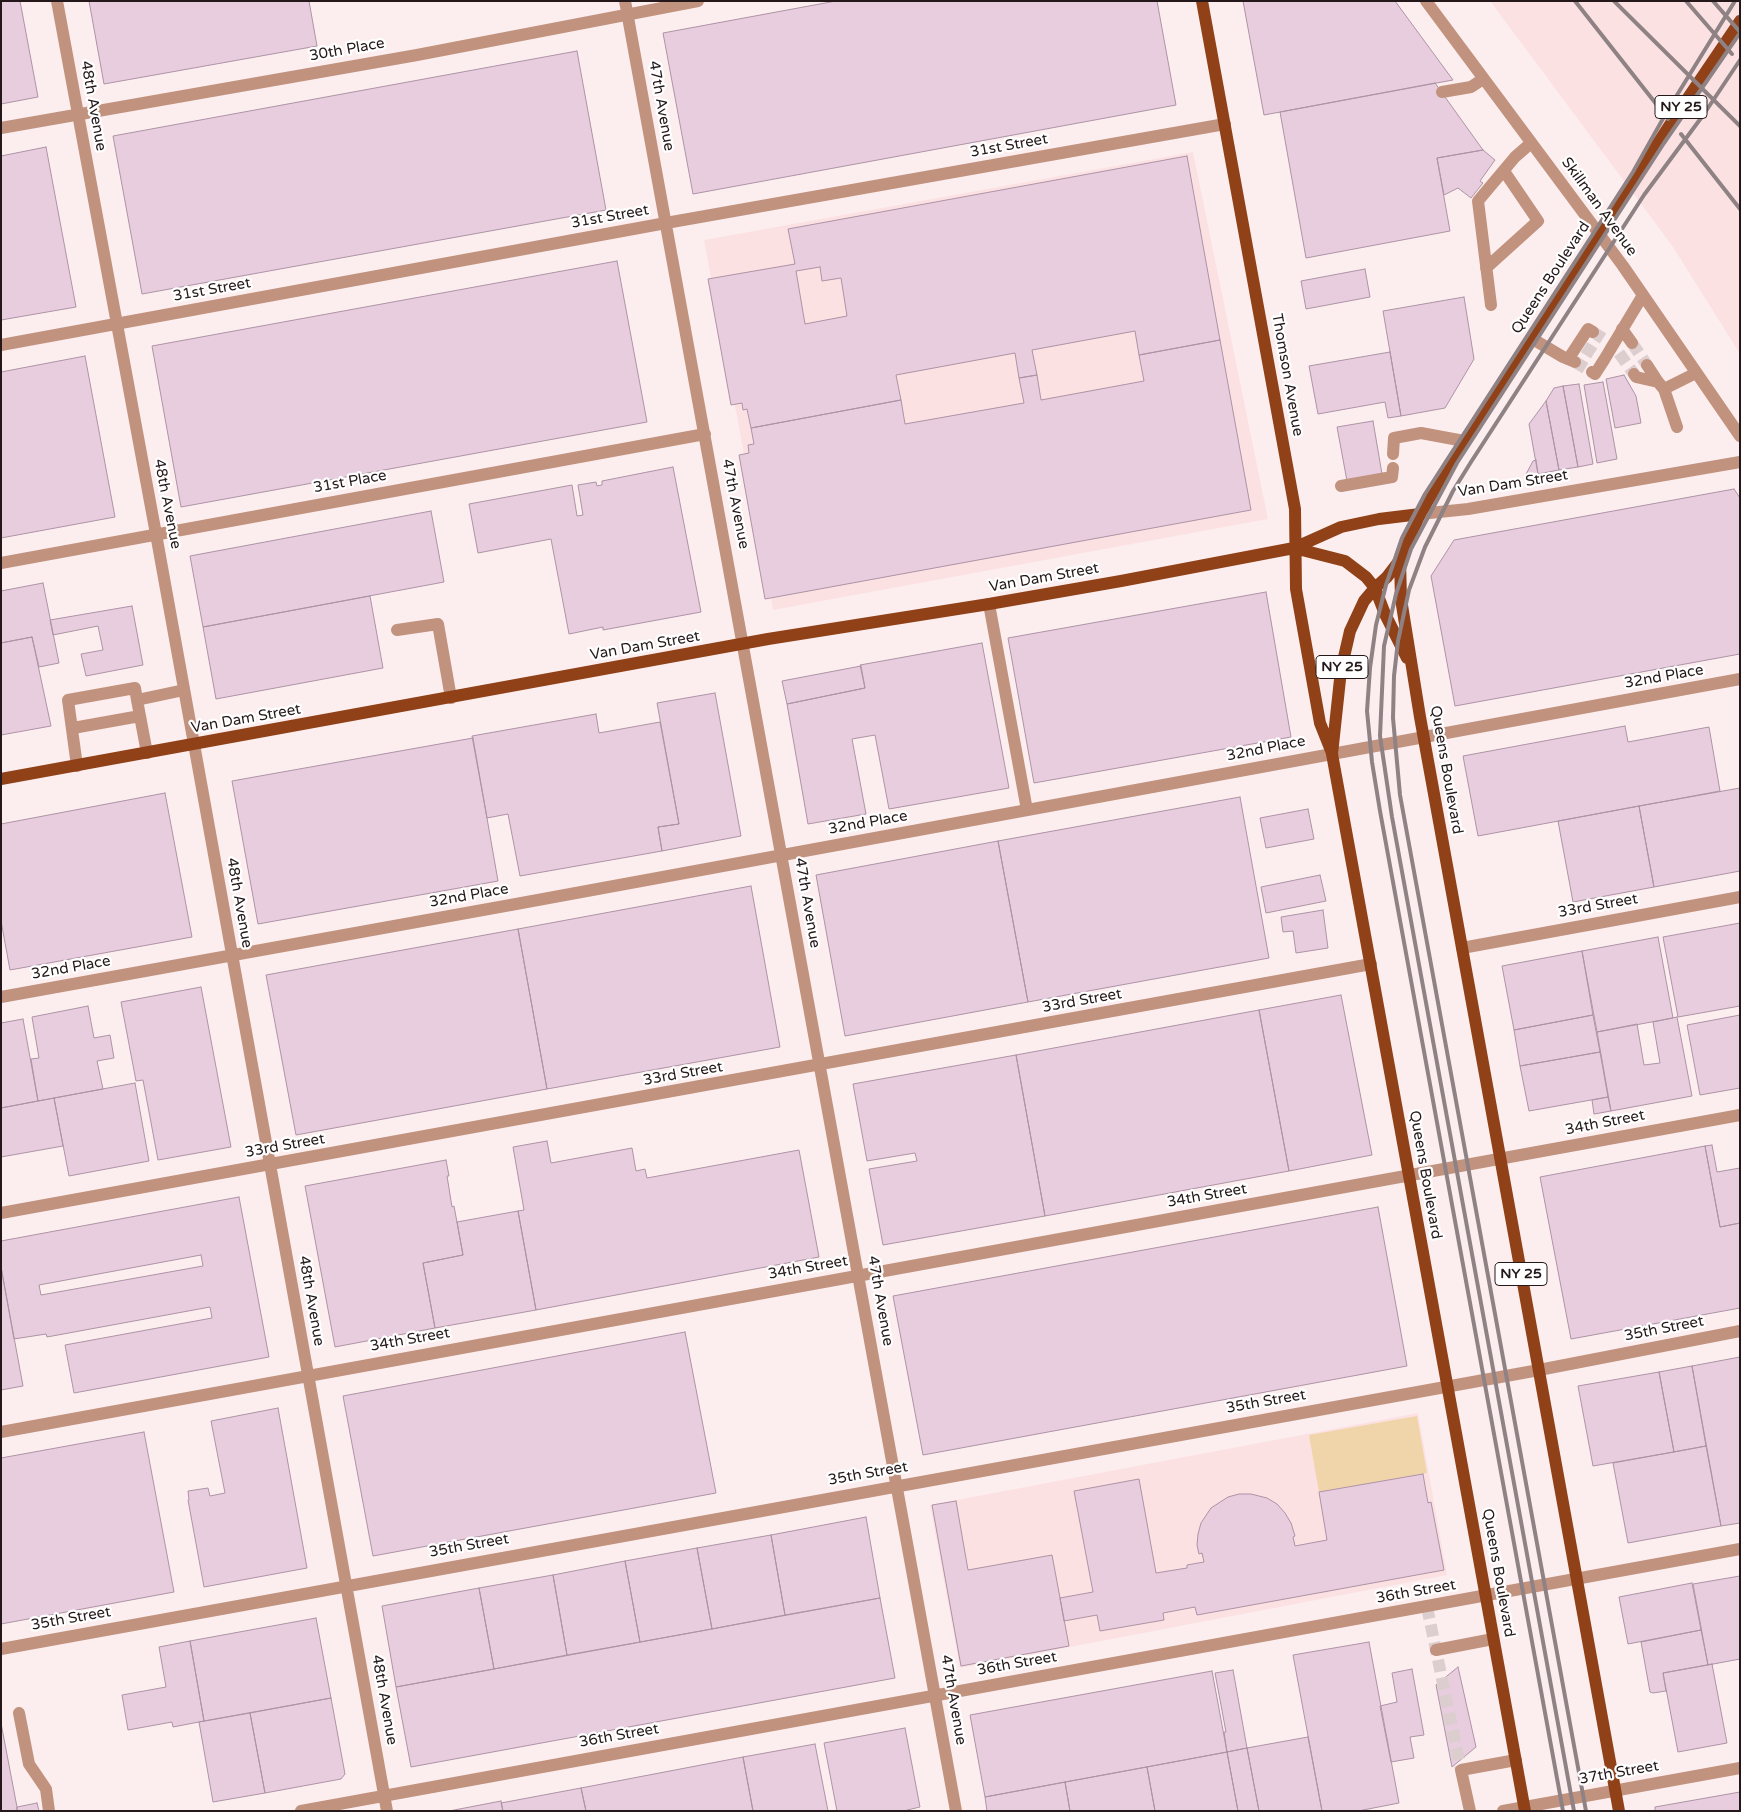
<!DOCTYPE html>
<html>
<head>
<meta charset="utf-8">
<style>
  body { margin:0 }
  #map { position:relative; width:1741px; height:1812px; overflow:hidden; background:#fceeef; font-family:"Varela Round",sans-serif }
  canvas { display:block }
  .frame { position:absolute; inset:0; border:2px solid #24181a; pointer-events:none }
</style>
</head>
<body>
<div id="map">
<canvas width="1741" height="1812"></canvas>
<div class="frame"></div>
</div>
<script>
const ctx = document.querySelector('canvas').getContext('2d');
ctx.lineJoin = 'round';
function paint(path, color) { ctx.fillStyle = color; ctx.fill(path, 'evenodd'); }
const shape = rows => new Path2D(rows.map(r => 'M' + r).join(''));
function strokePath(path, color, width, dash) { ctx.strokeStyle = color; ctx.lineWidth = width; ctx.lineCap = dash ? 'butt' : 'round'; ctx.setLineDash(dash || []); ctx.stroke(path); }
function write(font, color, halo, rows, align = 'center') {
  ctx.font = font + ' "Varela Round",sans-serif'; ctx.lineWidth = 4.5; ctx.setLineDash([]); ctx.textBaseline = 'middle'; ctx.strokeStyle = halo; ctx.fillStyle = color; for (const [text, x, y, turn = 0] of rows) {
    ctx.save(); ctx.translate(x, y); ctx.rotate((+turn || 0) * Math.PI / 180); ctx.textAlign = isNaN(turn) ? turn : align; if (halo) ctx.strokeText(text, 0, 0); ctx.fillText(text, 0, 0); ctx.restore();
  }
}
paint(shape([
  [1490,1,1740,1,1740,354,1673,247],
  [1193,152,1268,519,773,610,704,240],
  [1418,1413,1447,1575,960,1668,930,1505]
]), '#fce1e3');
paint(shape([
  [1417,1416,1427,1473,1319,1492,1309,1435]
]), '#f1d5aa');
const building = shape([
  [1,1,20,1,38,97,1,104,1,1],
  [89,1,309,1,317,46,104,84,89,1],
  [836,1,1157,1,1176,105,693,194,663,33,836,1],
  [1243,1,1395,1,1453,80,1264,115,1243,1],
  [577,51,606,210,142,294,113,136,577,51],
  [1435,83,1483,150,1437,158,1450,231,1306,258,1280,112,1435,83],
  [46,147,76,307,1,320,1,156,46,147],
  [1483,150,1495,160,1480,181,1483,183,1471,198,1458,188,1444,195,1437,158,1483,150],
  [1187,156,1220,340,1139,355,1135,331,1032,350,1037,375,1019,378,1015,353,896,375,901,400,751,428,747,409,743,410,742,403,731,405,708,279,795,264,788,229,1187,156],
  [820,267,822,281,841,278,847,316,805,324,796,271,820,267],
  [617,261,647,422,181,507,152,346,617,261],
  [1365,269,1370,297,1306,309,1301,281,1365,269],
  [1464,297,1474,359,1445,408,1401,416,1383,311,1464,297],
  [1220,340,1251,510,765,599,739,455,749,453,748,445,754,444,751,428,901,400,905,424,1024,403,1019,378,1037,375,1041,400,1144,381,1139,355,1220,340],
  [1390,352,1401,416,1388,418,1385,402,1318,414,1309,366,1390,352],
  [85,356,115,517,1,538,1,372,85,356],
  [1624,375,1636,396,1641,423,1615,428,1606,379,1624,375],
  [1603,382,1617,459,1597,463,1584,385,1603,382],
  [1579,384,1593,464,1578,467,1563,386,1579,384],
  [1563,386,1578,467,1559,470,1546,401,1554,388,1563,386],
  [1546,401,1559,470,1538,474,1529,424,1546,401],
  [1373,421,1382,474,1347,481,1337,427,1373,421],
  [1536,460,1538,474,1525,476,1533,461,1536,460],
  [673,467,701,612,603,630,603,627,569,634,551,539,478,553,469,504,572,485,577,516,583,515,578,485,596,482,597,486,602,485,602,481,673,467],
  [1734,489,1740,498,1740,654,1455,706,1431,576,1454,540,1734,489],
  [431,511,444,582,203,627,190,556,431,511],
  [43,583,59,663,39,667,32,637,1,643,1,591,43,583],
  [1266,592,1291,737,1034,783,1008,638,1266,592],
  [370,596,383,668,216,699,203,627,370,596],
  [132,606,143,665,86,676,81,654,103,650,98,626,53,635,50,620,132,606],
  [32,637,51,726,1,735,1,643,32,637],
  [982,643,1009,788,889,809,875,735,852,739,866,814,808,824,787,704,865,688,860,665,982,643],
  [861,666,865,688,787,704,782,681,861,666],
  [715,693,741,836,662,851,658,827,679,824,657,703,715,693],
  [596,714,599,733,660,722,679,824,658,827,662,851,520,876,508,814,487,818,472,736,596,714],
  [1625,726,1628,742,1709,727,1720,791,1478,836,1463,756,1625,726],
  [473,738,498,881,258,924,232,781,473,738],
  [1740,788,1740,871,1654,887,1639,806,1740,788],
  [165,793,192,937,10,970,1,921,1,824,165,793],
  [1240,797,1269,958,1028,1002,998,841,1240,797],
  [1639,806,1654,887,1573,902,1558,821,1639,806],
  [1308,809,1314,839,1266,848,1260,818,1308,809],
  [998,841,1028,1002,845,1036,816,875,998,841],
  [1320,875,1326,901,1266,913,1261,887,1320,875],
  [751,886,780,1047,547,1089,518,929,751,886],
  [1323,910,1328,948,1296,953,1293,931,1283,932,1281,917,1323,910],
  [1740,923,1740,1006,1678,1017,1663,937,1740,923],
  [518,929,547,1089,296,1135,266,975,518,929],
  [1658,937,1673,1018,1597,1032,1582,951,1658,937],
  [1582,951,1593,1015,1514,1030,1502,966,1582,951],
  [201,987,231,1147,158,1160,143,1080,136,1081,121,1002,201,987],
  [1341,995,1372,1155,1289,1171,1259,1010,1341,995],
  [88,1006,94,1038,110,1035,114,1058,97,1061,103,1089,38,1101,31,1059,39,1058,32,1017,88,1006],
  [1259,1010,1289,1171,1045,1216,1016,1055,1259,1010],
  [1593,1015,1600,1052,1520,1066,1514,1030,1593,1015],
  [1740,1015,1740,1088,1700,1095,1687,1025,1740,1015],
  [1677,1017,1692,1096,1611,1111,1597,1032,1637,1024,1644,1065,1660,1063,1653,1022,1677,1017],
  [23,1019,38,1101,1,1108,1,1023,23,1019],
  [1600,1052,1608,1097,1529,1111,1520,1066,1600,1052],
  [1016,1055,1045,1216,883,1245,869,1169,917,1161,915,1153,867,1161,853,1084,1016,1055],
  [135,1083,149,1161,69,1176,54,1098,135,1083],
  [1608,1097,1611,1111,1594,1114,1592,1100,1608,1097],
  [54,1098,63,1146,1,1157,1,1108,54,1098],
  [547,1141,551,1163,632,1148,636,1171,645,1169,647,1178,799,1150,819,1257,536,1310,518,1211,524,1210,513,1147,547,1141],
  [1712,1145,1717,1172,1740,1168,1740,1223,1720,1227,1705,1146,1712,1145],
  [1705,1146,1720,1227,1740,1223,1740,1308,1571,1339,1540,1177,1705,1146],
  [446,1160,449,1176,447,1176,452,1207,454,1206,463,1255,423,1263,435,1328,335,1347,305,1186,446,1160],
  [239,1197,269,1357,74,1393,65,1345,212,1318,210,1307,47,1337,46,1334,14,1339,1,1267,1,1241,239,1197],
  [201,1255,203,1266,41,1295,39,1285,201,1255],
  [1378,1207,1407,1366,923,1455,893,1296,1378,1207],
  [518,1211,536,1310,435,1328,423,1263,463,1255,457,1222,518,1211],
  [1,1267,23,1386,1,1390,1,1267],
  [685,1332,716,1493,373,1556,343,1396,685,1332],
  [1740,1357,1740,1523,1721,1526,1692,1366,1740,1357],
  [1692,1366,1706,1446,1674,1452,1659,1372,1692,1366],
  [1659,1372,1674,1452,1593,1466,1578,1386,1659,1372],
  [278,1408,307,1568,204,1587,188,1500,189,1500,188,1491,208,1488,210,1496,225,1493,211,1421,278,1408],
  [144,1432,174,1592,1,1624,1,1458,144,1432],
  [1706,1446,1721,1526,1628,1543,1613,1463,1706,1446],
  [1423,1474,1428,1503,1431,1502,1444,1570,1197,1615,1195,1607,1163,1613,1164,1620,1100,1631,1097,1615,1064,1621,1060,1598,1093,1592,1074,1491,1139,1479,1156,1573,1187,1568,1187,1565,1204,1562,1202,1553,1199,1554,1197,1545,1198,1534,1201,1523,1211,1508,1228,1497,1239,1494,1251,1494,1267,1498,1277,1504,1285,1513,1291,1523,1295,1536,1293,1537,1295,1546,1327,1540,1319,1492,1423,1474],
  [956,1501,968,1570,1052,1555,1069,1646,961,1666,932,1505,956,1501],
  [866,1517,880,1598,785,1615,771,1535,866,1517],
  [771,1535,785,1615,712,1629,697,1548,771,1535],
  [697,1548,712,1629,640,1642,625,1561,697,1548],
  [625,1561,640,1642,567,1655,553,1575,625,1561],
  [553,1575,567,1655,494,1669,479,1588,553,1575],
  [1740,1576,1740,1659,1708,1665,1693,1584,1740,1576],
  [1692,1583,1701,1630,1628,1644,1619,1597,1692,1583],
  [479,1588,494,1669,396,1687,382,1606,479,1588],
  [880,1598,895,1678,411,1767,396,1687,880,1598],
  [316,1618,331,1698,204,1721,190,1641,316,1618],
  [1701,1630,1708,1665,1663,1673,1666,1691,1653,1693,1650,1692,1641,1642,1701,1630],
  [190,1641,204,1721,173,1727,172,1722,128,1730,122,1695,166,1687,159,1647,190,1641],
  [1369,1642,1399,1803,1358,1811,1322,1811,1293,1655,1369,1642],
  [1712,1664,1727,1743,1678,1752,1663,1673,1712,1664],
  [1458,1667,1476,1747,1452,1767,1436,1685,1458,1667],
  [1412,1669,1424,1735,1410,1737,1414,1758,1391,1762,1380,1706,1397,1702,1392,1673,1412,1669],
  [1233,1670,1247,1748,1227,1752,1224,1732,1226,1732,1215,1673,1233,1670],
  [1212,1671,1227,1752,985,1797,970,1715,1212,1671],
  [331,1698,345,1774,341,1779,265,1793,250,1713,331,1698],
  [250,1713,265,1793,213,1802,199,1722,250,1713],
  [1,1723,17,1807,17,1811,1,1811,1,1723],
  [905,1728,920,1807,903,1811,837,1811,824,1743,905,1728],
  [1308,1737,1322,1811,1259,1811,1247,1748,1308,1737],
  [815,1744,828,1811,753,1811,743,1757,815,1744],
  [1247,1748,1259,1811,1238,1811,1227,1752,1247,1748],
  [1227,1752,1238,1811,1155,1811,1147,1767,1227,1752],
  [743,1757,753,1811,586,1811,581,1788,743,1757],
  [1147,1767,1155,1811,1070,1811,1065,1782,1147,1767],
  [1065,1782,1070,1811,987,1811,985,1797,1065,1782],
  [581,1788,586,1811,503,1811,501,1803,581,1788],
  [1740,1792,1740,1811,1655,1811,1655,1807,1740,1792],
  [501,1801,503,1811,449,1811,501,1801],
  [37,1803,39,1811,17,1811,17,1807,37,1803]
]);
paint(building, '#e8cddf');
strokePath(building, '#ad93a5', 1);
strokePath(shape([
  [1593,332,1610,343],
  [1632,343,1647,365],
  [1584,347,1601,358],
  [1619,353,1634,374],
  [1575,362,1592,372],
  [1427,1607,1461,1770]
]), '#dccecf', 12, [12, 6]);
strokePath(shape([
  [57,1,156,534,387,1811],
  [625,1,956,1811],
  [1426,1,1623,266,1740,436],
  [1442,92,1471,87,1483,79],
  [1,128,417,55,698,1],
  [1486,268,1538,221,1504,171],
  [1491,305,1478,201,1515,157,1531,143],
  [1622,329,1632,343],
  [1531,338,1563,357,1575,362],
  [1,345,666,223,1225,124],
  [1569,358,1588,329,1593,332],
  [1647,365,1658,382,1664,389,1696,373],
  [1592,372,1595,374,1604,360,1643,295],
  [1634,374,1636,377,1658,382],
  [1664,389,1677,427],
  [1393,454,1394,438,1421,433,1464,441],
  [1341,486,1392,477,1393,468],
  [1420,514,1468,509,1740,462],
  [1,563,705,434],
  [989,604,1027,810],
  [397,630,438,624,451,698],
  [140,716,147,753],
  [73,728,140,716,137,700],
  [77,766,68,700,135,688,137,700,184,690],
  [1462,948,1740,897],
  [1,997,516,904,1740,679],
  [1,1213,1371,964],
  [1,1432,1740,1115],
  [1,1649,1539,1370,1740,1331],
  [1436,1650,1493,1639],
  [19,1713,29,1764,46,1789,49,1811],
  [301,1811,1740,1549],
  [1470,1811,1461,1770,1516,1760],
  [1503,1811,1740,1768]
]), '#c1937f', 12);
strokePath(shape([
  [1202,1,1295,509,1296,589,1320,723,1332,753],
  [1294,548,1345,561,1366,577,1375,588,1385,614,1407,658],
  [1400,560,1401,599,1420,717,1619,1811],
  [1,779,768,639,989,604,1121,581,1294,548,1341,527,1379,519,1420,514],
  [1525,1811,1332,754,1341,670,1350,631,1364,601,1375,588,1387,577,1400,560,1420,514,1449,465,1673,120,1740,21]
]), '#904118', 12);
strokePath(shape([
  [1575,1,1668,119],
  [1614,1,1740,126],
  [1686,1,1732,54],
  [1713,1,1740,32],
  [1681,134,1740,209],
  [1563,1811,1380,811,1372,762,1367,711,1370,668,1376,625,1386,585,1402,538,1425,494,1633,172,1669,108,1735,1],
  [1574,1811,1392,817,1380,736,1384,646,1396,594,1411,549,1457,463,1664,143,1740,33],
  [1586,1811,1400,795,1393,718,1394,676,1398,641,1409,590,1425,547,1453,491,1471,462,1644,195,1704,114,1740,60]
]), '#8f8284', 4);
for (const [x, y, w] of [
  [1681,107,52],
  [1342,667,52],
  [1521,1274,52]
]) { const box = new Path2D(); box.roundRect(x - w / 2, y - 11.5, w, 23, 4); ctx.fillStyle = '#fff'; ctx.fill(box); strokePath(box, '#24181a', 1); }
write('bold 14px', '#24181a', null, [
  ["NY 25",1681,107],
  ["NY 25",1342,667],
  ["NY 25",1521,1274]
]);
write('15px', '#24181a', '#fff', [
  ["30th Place",347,50,-10],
  ["48th Avenue",93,106,80],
  ["47th Avenue",661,106,80],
  ["31st Street",1009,146,-10],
  ["Skillman Avenue",1599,207,54],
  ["31st Street",610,217,-10],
  ["Queens Boulevard",1551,278,-57],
  ["31st Street",212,290,-10],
  ["Thomson Avenue",1287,375,80],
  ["31st Place",350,482,-10],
  ["Van Dam Street",1513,484,-9],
  ["48th Avenue",167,504,79],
  ["47th Avenue",735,504,79],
  ["Van Dam Street",1044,578,-10],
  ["Van Dam Street",645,646,-10],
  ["32nd Place",1664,677,-10],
  ["Van Dam Street",246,719,-10],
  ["32nd Place",1266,749,-11],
  ["Queens Boulevard",1446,770,80],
  ["32nd Place",868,823,-10],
  ["32nd Place",469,896,-10],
  ["48th Avenue",239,903,80],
  ["47th Avenue",807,903,80],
  ["33rd Street",1598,906,-10],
  ["32nd Place",71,968,-10],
  ["33rd Street",1082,1001,-10],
  ["33rd Street",683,1074,-10],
  ["34th Street",1605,1123,-11],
  ["33rd Street",285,1146,-10],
  ["Queens Boulevard",1425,1175,80],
  ["34th Street",1207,1196,-10],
  ["34th Street",808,1268,-10],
  ["48th Avenue",311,1301,80],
  ["47th Avenue",880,1301,80],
  ["35th Street",1664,1329,-11],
  ["34th Street",410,1340,-10],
  ["35th Street",1266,1402,-10],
  ["35th Street",868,1474,-10],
  ["35th Street",469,1546,-10],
  ["Queens Boulevard",1498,1573,80],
  ["36th Street",1416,1592,-10],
  ["35th Street",71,1619,-10],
  ["36th Street",1017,1664,-10],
  ["48th Avenue",384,1700,80],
  ["47th Avenue",953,1700,80],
  ["36th Street",619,1736,-10],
  ["37th Street",1619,1773,-10]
]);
</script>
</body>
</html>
